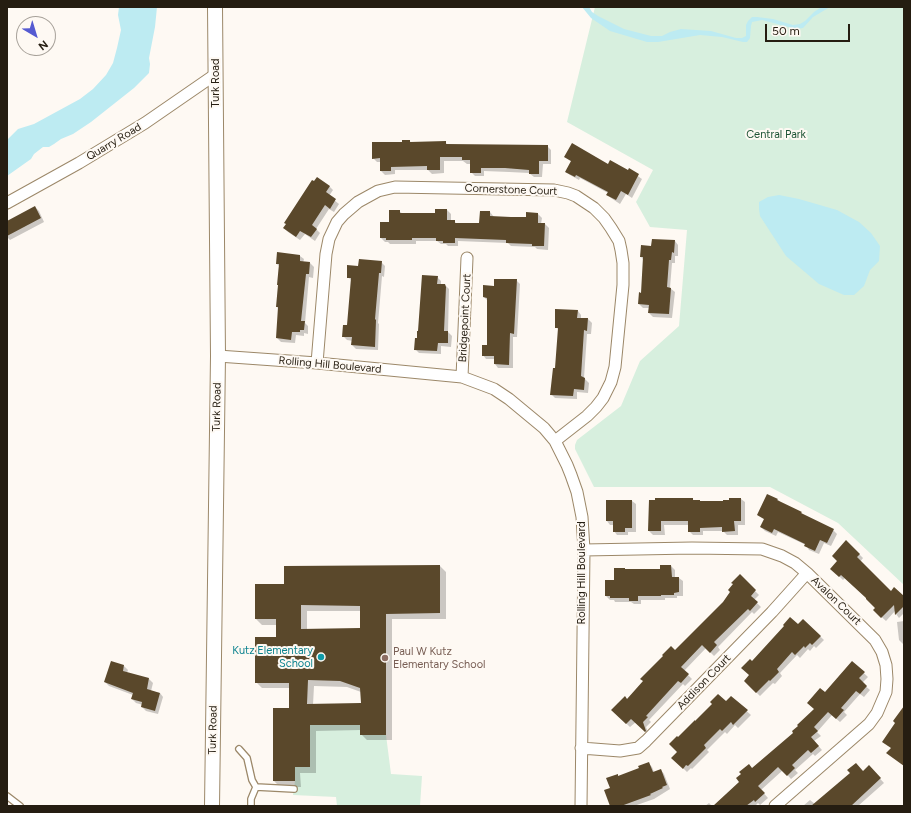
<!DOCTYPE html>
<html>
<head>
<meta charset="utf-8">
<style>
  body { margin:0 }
  #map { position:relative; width:911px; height:813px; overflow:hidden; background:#fef9f3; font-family:Figtree,sans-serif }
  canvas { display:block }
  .frame { position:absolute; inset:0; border:8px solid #251d11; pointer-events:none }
  .north { position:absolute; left:16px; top:16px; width:40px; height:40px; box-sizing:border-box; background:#fef9f3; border:1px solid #a7a199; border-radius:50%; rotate:142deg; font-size:11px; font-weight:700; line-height:16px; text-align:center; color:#251d11 }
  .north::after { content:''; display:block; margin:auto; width:14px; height:18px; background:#555ad1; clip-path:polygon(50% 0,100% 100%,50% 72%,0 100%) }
  .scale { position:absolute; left:765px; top:24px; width:85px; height:18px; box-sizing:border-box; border:2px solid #251d11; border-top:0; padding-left:5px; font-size:12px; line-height:14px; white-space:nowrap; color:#251d11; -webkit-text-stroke:3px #fef9f3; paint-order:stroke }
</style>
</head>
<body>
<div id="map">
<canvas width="911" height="813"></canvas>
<div class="frame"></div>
<div class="north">N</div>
<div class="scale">50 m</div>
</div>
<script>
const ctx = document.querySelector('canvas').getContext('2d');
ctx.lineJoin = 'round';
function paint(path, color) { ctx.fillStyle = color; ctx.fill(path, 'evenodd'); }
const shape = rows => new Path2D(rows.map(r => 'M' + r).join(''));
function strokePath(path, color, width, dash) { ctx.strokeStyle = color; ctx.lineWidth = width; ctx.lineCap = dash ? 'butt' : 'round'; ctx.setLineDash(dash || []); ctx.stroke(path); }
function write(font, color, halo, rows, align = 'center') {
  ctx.font = font + ' Figtree,sans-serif'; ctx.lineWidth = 4; ctx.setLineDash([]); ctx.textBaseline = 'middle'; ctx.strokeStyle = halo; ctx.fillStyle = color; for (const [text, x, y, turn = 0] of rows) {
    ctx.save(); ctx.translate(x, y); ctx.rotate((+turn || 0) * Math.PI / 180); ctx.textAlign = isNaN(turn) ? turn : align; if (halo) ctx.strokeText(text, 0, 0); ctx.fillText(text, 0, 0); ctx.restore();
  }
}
paint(shape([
  [595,7,904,7,904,585,838,523,770,487,594,487,575,449,575,445,577,440,621,406,640,361,679,326,687,230,650,227,636,202,653,170,567,122],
  [310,725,360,725,360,735,386,735,391,774,422,776,420,806,337,806,336,797,293,795,295,781,295,767,310,767]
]), '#d7efde');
paint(shape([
  [119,7,157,7,155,27,149,58,150,64,149,73,134,88,91,122,73,134,61,139,54,144,49,147,43,147,34,154,31,159,7,176,7,140,18,129,34,124,80,99,93,89,106,75,113,63,117,48,121,30,118,15],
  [582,7,589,7,592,12,598,16,624,29,651,36,662,36,670,32,681,29,711,31,736,38,742,38,746,36,746,25,748,21,752,17,757,17,773,19,793,25,800,24,805,21,814,12,820,8,830,7,813,17,803,28,796,29,762,20,752,22,751,26,750,38,747,42,743,42,722,37,700,35,658,42,647,42,610,31,591,18],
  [779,195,799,199,837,210,859,222,871,233,880,246,879,261,870,270,864,286,854,295,844,295,819,284,786,256,760,216,759,209,759,202,768,197]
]), '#bdebf2');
paint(shape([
  [410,141,411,143,445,142,448,145,547,146,551,150,551,164,543,164,542,177,534,177,529,173,509,172,484,171,484,176,475,176,471,172,471,164,467,164,463,161,444,161,444,173,432,174,428,170,395,170,395,174,385,175,381,171,381,162,377,162,373,158,403,143],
  [565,157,609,165,628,171,629,170,642,179,632,198,626,194,620,204,611,198,608,195,608,193,580,178,579,180,570,175,566,172,572,162],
  [329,186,333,190,329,196,339,204,334,212,329,209,316,229,320,233,315,241,305,234,300,240,288,232,284,228],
  [35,207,39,211,44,222,10,240,7,237,7,222],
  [447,210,451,214,451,221,454,221,457,224,480,224,490,212,494,217,527,218,538,214,542,218,541,224,545,224,549,228,548,250,537,249,535,247,511,246,508,243,458,241,458,246,448,246,446,244,441,244,437,241,416,241,416,244,390,244,388,242,385,242,381,238,399,211,403,214,436,214],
  [675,241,678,245,678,256,675,256,675,263,672,263,670,288,675,292,672,318,653,317,649,313,649,308,643,308,639,304,642,294,644,260,641,257,652,247],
  [300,256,304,259,303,263,310,263,314,267,313,278,309,277,305,323,308,326,308,334,304,333,304,336,296,335,295,343,281,342,277,338,279,309,277,307,279,266,277,264],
  [381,262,385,266,384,277,382,276,380,300,378,323,379,324,378,350,356,349,352,345,353,341,347,340,343,336,348,326,352,281,348,277,359,267],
  [437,277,441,281,441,285,445,285,449,289,448,332,452,336,451,347,441,346,441,354,419,353,415,349],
  [516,280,520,284,517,337,513,337,513,368,498,368,495,364,495,359,486,359,483,355,488,346,488,301,484,297,495,287],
  [578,311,581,315,581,319,588,319,592,323,591,334,587,334,584,378,589,383,588,393,577,392,577,399,555,398,551,394,556,369,559,330,556,327],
  [692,499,695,501,701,502,724,502,741,499,745,502,745,525,738,525,738,535,727,535,723,531,703,531,703,535,693,535,689,531,689,525,664,525,665,535,653,535,649,531,650,501],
  [777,499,781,503,801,513,804,516,833,530,837,534,831,546,824,543,819,554,809,550,806,545,778,532,776,536,765,531,761,527,765,520,758,515],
  [607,501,632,501,636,504,636,532,628,532,628,535,617,535,614,531,614,525,610,525,607,521],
  [846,541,863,558,860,562,891,592,904,598,904,613,899,618,896,614,895,611,886,621,874,610,876,608,868,599,845,578,843,580,832,569,839,561],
  [440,566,446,572,446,619,392,619,392,740,367,740,361,734,361,730,316,731,316,773,300,773,301,787,280,787,274,781,274,709,290,709,290,688,262,688,256,682,277,638,277,625,262,625,256,619,285,585],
  [307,611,361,611,361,629,307,630],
  [314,686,347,687,361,692,362,704,313,705],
  [671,566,675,570,675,578,679,578,683,581,683,596,677,596,677,598,665,598,665,600,641,600,641,604,634,604,631,602,615,602,614,600,610,600,606,596,615,581,626,570,661,570],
  [740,576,759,595,754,600,761,607,754,614,752,612,718,647,720,650,714,656,706,648,684,671,692,679,685,686,683,684,649,720,651,722,646,727,649,735,636,722,630,727,612,710,627,700,723,603],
  [803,620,824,640,816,648,814,646,810,651,808,649,800,658,797,655,780,673,782,676,775,684,773,683,760,696,745,681,751,675,752,663],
  [904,621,904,644,903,644,899,640,897,622],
  [852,662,868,677,862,683,870,690,864,697,860,694,844,712,847,715,840,722,832,715,817,732,821,736,814,741,822,750,815,756,813,754,795,770,798,773,791,779,783,770,761,790,768,798,760,805,758,803,755,806,715,806,753,769,794,733,815,709,825,694],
  [124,666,128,670,127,673,149,679,153,683,151,691,160,693,163,697,158,714,146,711,142,707,143,705,136,703,132,699,133,695,109,686,105,682],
  [731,697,751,715,738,728,735,725,727,734,725,732,707,750,709,752,692,769,691,768,687,772,673,758,678,752,678,739,726,702],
  [648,763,652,767,654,772,661,770,664,774,670,789,654,799,634,806,611,806,611,788,617,775,619,777,641,769],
  [873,771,884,783,858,806,803,806,810,800,815,804,863,772],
  [709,803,712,806,705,806]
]), '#0003');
paint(shape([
  [402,140,410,140,410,142,446,141,446,144,548,145,548,161,539,161,539,174,529,174,529,170,505,168,481,168,481,173,470,173,470,160,462,160,462,157,440,157,440,170,427,170,427,166,391,167,391,171,380,171,380,158,372,159,372,142,402,142],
  [572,143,608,164,610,160,628,170,629,168,639,174,628,195,621,191,616,200,606,195,608,192,576,175,575,177,565,172,571,161,564,157],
  [317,177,330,186,326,192,336,199,330,209,325,205,312,225,317,229,311,237,300,231,296,237,283,228,286,224,284,223,312,180,314,181],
  [35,206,41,218,7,236,7,221],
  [435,209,447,209,447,220,455,220,455,223,479,223,480,211,490,211,490,216,511,217,526,217,526,212,538,213,538,223,545,223,544,246,532,246,532,244,506,243,506,240,455,238,455,243,443,243,443,241,436,241,436,238,412,238,412,240,386,240,386,238,380,238,380,222,389,222,389,210,400,210,400,213,435,213],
  [652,239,675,240,674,253,672,252,671,260,669,260,667,287,671,288,669,314,648,313,649,305,638,304,639,292,641,293,643,257,640,257,641,245,651,246],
  [277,252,300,255,300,261,310,262,309,274,306,274,301,321,305,321,304,330,300,330,300,332,292,332,291,340,276,338,278,307,276,307,278,285,277,285,279,264,276,264],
  [359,259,382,261,381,273,379,273,375,319,376,320,375,347,351,345,352,337,342,337,343,325,347,325,351,278,347,278,347,265,358,266],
  [422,275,438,276,437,284,445,284,446,287,444,331,448,331,448,343,438,343,437,351,414,350,415,338,417,338,417,331,418,331],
  [494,279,517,279,514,334,510,333,509,365,494,364,494,356,482,356,482,345,487,345,487,298,483,297,483,285,494,286],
  [555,309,578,310,577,318,588,318,587,331,584,330,581,376,585,378,584,390,574,389,573,396,550,395,553,368,555,368,558,328,555,328],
  [767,494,778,499,777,500,802,512,801,513,834,529,827,543,820,540,815,551,804,546,805,544,774,529,772,533,760,527,764,519,757,515],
  [655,498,693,498,693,500,700,500,700,501,723,501,723,500,729,500,729,498,741,498,741,521,734,521,735,531,722,532,722,527,700,528,700,532,688,532,688,521,661,521,661,531,648,531,649,500,655,500],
  [606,500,632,500,632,528,625,528,625,532,613,532,613,521,606,521],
  [846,540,860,554,857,557,891,591,894,587,904,596,904,606,895,615,894,605,881,618,873,610,875,608,866,599,866,598,841,575,839,577,830,569,837,561,832,556],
  [440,565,440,613,386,614,386,735,360,735,360,725,310,725,310,767,295,767,295,781,273,781,273,708,289,708,289,683,255,683,255,637,276,637,276,619,255,619,255,584,284,584,284,566],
  [301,605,360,606,360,628,301,629],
  [308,680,340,681,360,688,361,703,307,704],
  [660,565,671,565,672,577,679,577,679,592,674,593,674,595,661,595,661,596,638,596,638,601,629,601,629,598,610,598,610,596,605,596,605,580,614,580,614,568,625,568,625,569,660,569],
  [740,574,756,590,751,596,758,602,750,611,748,609,714,642,717,645,710,653,702,645,681,667,689,674,681,683,678,681,646,716,648,717,643,722,646,731,645,732,631,719,626,724,611,710,625,696,627,699,643,681,640,679,663,656,662,655,671,646,675,650,723,602,730,592,728,590,733,584,731,583],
  [790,617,798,624,803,619,821,636,812,645,810,643,805,648,804,646,795,655,792,652,777,669,779,672,770,681,769,680,756,693,744,681,749,675,741,668,750,659,752,661,784,626,783,625],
  [111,661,124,665,123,671,149,678,147,689,160,693,155,711,141,707,142,702,131,699,133,693,104,682],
  [852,661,865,672,859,678,867,686,860,694,856,691,841,708,844,710,836,719,828,712,814,727,818,731,811,737,819,746,811,753,808,750,792,765,795,768,787,776,778,767,758,786,765,793,755,802,754,800,746,806,713,806,739,782,736,778,741,774,739,772,749,764,752,768,793,733,792,731,798,726,797,725,814,709,807,703,820,688,825,692],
  [718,694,726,701,731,696,748,710,733,725,731,722,722,731,720,729,704,745,706,748,688,766,686,765,683,769,671,758,677,752,669,744,677,736,678,737,695,720,695,721,712,704,710,702],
  [904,706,904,766,886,753,891,748,882,742,895,723,893,721],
  [649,762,653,772,661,769,667,785,662,787,663,788,650,794,651,795,621,806,610,806,604,790,610,788,606,778,618,774,618,776,639,768,638,766],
  [856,763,863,771,869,765,881,778,851,806,811,806,850,773,847,770]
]), '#5a482b');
const service = shape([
  [239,749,247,758,252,780,256,787,294,789],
  [7,796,20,806],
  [251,806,251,799,256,787]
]);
const minor = shape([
  [7,203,79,163,145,123,216,74],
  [218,356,317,363,462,377,494,389,509,399,544,428,555,441,567,465,571,475,577,492,582,517,584,550,581,806],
  [317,363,326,254,329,239,337,222,344,214,358,202,378,191,395,187,554,190,568,193,576,196,594,208,604,218,611,228,619,241,621,250,623,263,623,285,615,367,611,382,603,398,596,407,587,416,555,441],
  [462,377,467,258],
  [584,550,692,548,762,549,782,556,795,563,807,573,875,640,882,652,886,665,887,679,886,692,877,713,869,724,775,806],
  [581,748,620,751,638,748,646,741,772,612,807,573]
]);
const tertiary = shape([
  [212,806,218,356,215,7]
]);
strokePath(service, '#9c8869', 8);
strokePath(minor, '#9c8869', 13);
strokePath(tertiary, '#9c8869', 16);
strokePath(service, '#fff', 5.5);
strokePath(minor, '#fff', 11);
strokePath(tertiary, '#fff', 14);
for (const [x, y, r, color] of [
  [321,657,4,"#0f9aa8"],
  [385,658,4,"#8d6e63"]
]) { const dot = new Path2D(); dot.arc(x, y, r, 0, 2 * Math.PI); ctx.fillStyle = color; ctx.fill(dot); strokePath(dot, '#fef9f3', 1.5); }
write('11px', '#251d11', '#fef9f3', [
  ["Turk Road",216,83,-90],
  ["Quarry Road",114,142,-31],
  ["Cornerstone Court",511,190,2],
  ["Bridgepoint Court",465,318,-87],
  ["Rolling Hill Boulevard",330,365,5],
  ["Turk Road",217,407,-89],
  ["Rolling Hill Boulevard",582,573,-90],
  ["Avalon Court",836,601,44],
  ["Addison Court",704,682,-46],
  ["Turk Road",213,730,-89]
]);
write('11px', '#1e5435', '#fef9f3', [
  ["Central Park",776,135]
]);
write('11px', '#0d838f', '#fef9f3', [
  ["Kutz Elementary",313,651],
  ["School",313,664]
], 'right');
write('11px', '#785e54', '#fef9f3', [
  ["Paul W Kutz",393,652],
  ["Elementary School",393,665]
], 'left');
</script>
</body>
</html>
